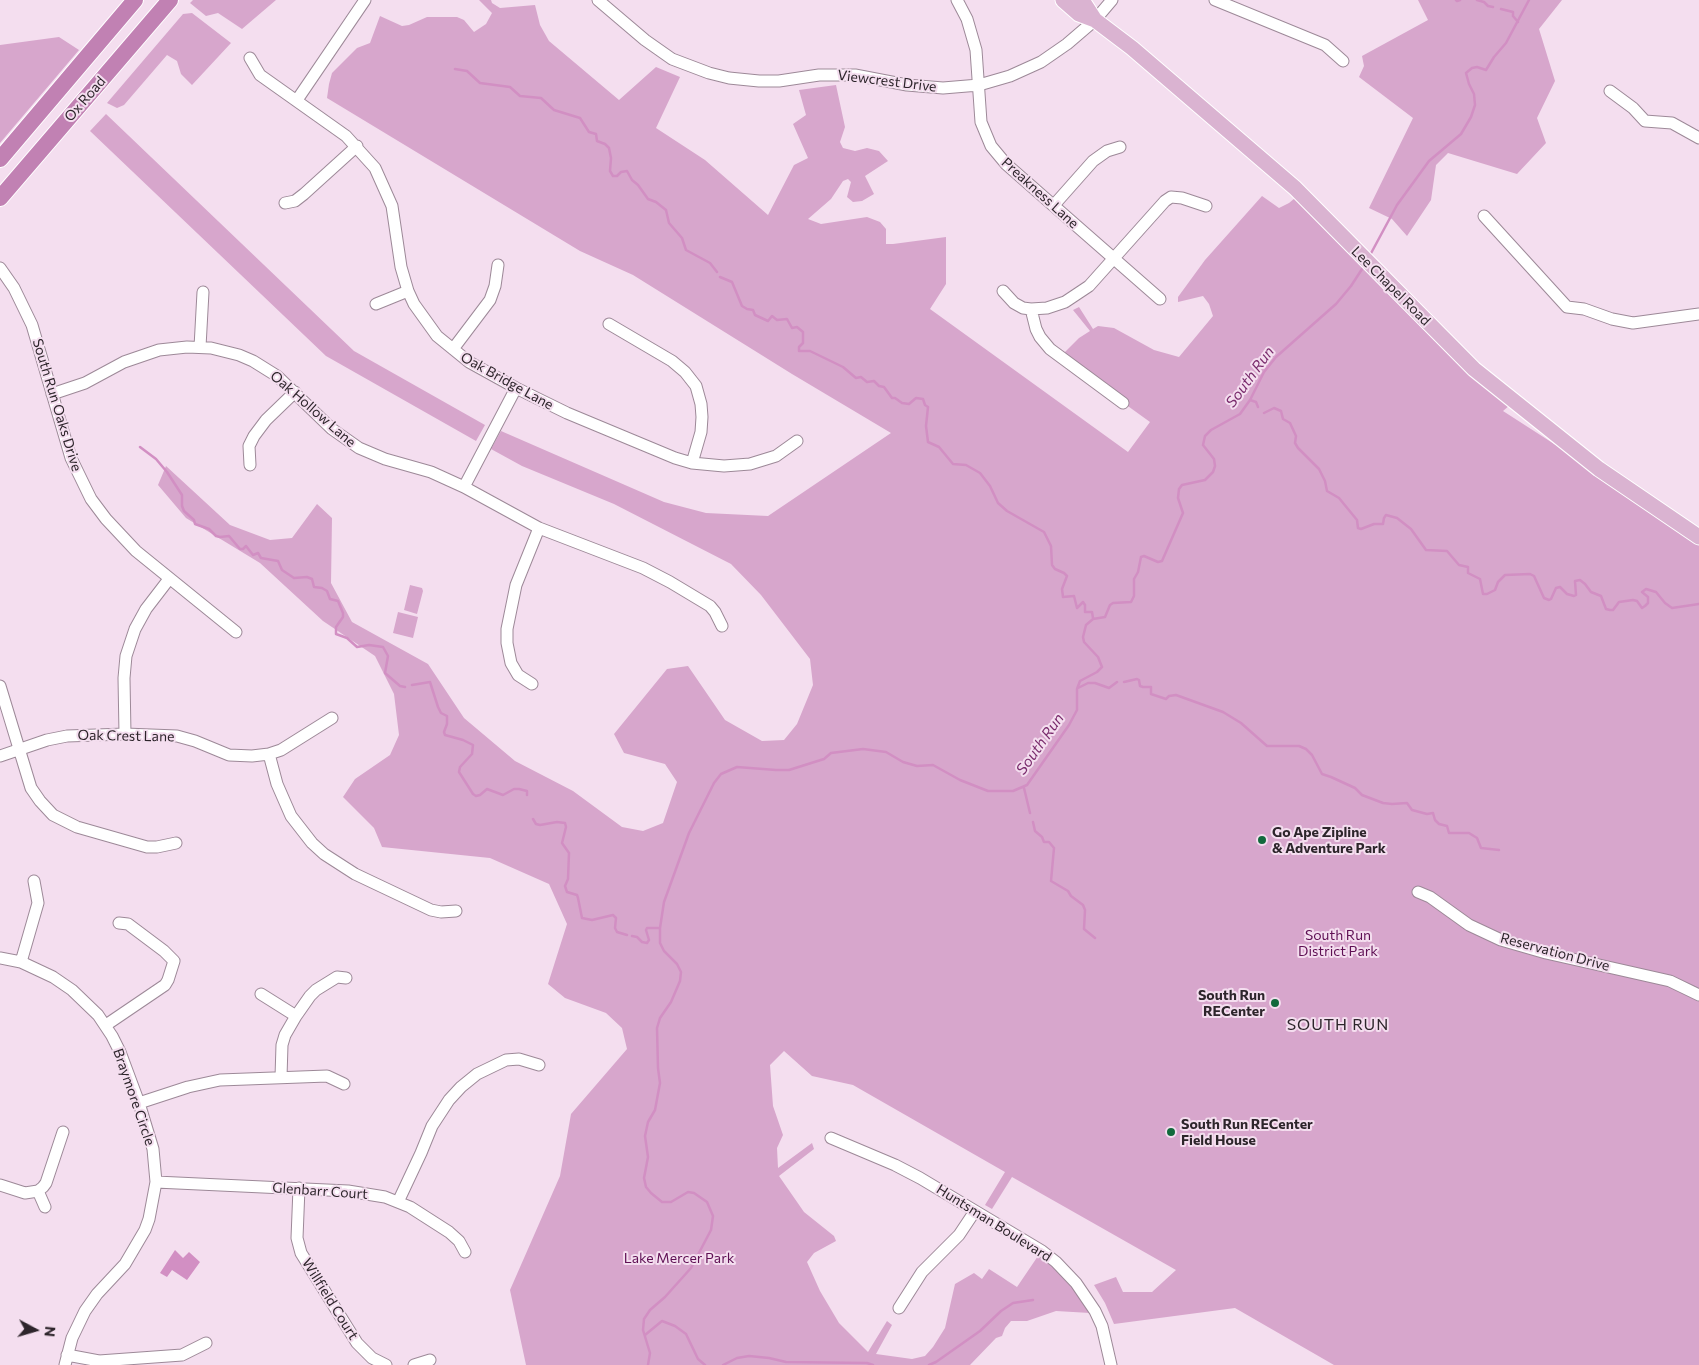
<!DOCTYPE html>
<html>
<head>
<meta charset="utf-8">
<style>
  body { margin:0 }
  #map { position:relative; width:1699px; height:1365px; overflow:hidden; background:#f4deef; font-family:Commissioner,sans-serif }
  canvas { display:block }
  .north { position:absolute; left:10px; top:1305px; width:50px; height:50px; -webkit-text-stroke:4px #f4deef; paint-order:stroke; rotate:96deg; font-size:14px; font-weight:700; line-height:20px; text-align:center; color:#2d252b }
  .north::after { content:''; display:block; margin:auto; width:18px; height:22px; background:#2d252b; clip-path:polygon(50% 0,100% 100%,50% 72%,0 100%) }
</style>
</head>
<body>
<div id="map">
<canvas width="1699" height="1365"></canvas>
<div class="north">N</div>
</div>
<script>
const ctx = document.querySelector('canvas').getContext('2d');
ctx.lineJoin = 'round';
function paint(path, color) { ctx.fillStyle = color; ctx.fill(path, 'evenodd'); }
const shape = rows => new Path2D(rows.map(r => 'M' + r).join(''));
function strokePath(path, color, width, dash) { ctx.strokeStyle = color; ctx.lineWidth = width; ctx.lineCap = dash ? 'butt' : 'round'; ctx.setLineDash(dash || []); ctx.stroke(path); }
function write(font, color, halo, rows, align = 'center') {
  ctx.font = font + ' Commissioner,sans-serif'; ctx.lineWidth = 4; ctx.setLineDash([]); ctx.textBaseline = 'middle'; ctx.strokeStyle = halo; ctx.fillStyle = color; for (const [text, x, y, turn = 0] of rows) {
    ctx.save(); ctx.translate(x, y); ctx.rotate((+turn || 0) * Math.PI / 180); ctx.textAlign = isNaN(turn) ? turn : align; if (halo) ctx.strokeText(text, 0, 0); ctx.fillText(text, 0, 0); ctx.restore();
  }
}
paint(shape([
  [193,0,276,0,242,29,218,13,206,16,190,3],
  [479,0,491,0,492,3,500,8,535,5,540,25,549,41,619,100,656,67,680,77,656,128,705,160,768,215,794,165,808,158,793,124,806,115,799,90,836,85,845,127,840,142,843,148,855,151,867,148,879,151,888,161,865,176,874,194,862,201,853,202,847,197,851,182,848,179,843,181,831,199,808,219,821,224,867,217,880,222,886,229,886,244,893,244,946,237,946,284,930,309,1128,452,1150,422,1053,352,1040,332,1062,355,1079,338,1090,331,1073,310,1079,307,1093,329,1098,326,1114,328,1154,350,1179,357,1213,316,1209,304,1203,296,1178,302,1178,297,1205,260,1262,196,1279,208,1289,203,1295,198,1438,342,1510,405,1503,411,1593,469,1699,543,1699,1365,1334,1365,1235,1308,1114,1324,1105,1303,1094,1285,1116,1277,1123,1292,1152,1292,1176,1270,1012,1177,992,1209,985,1205,1005,1172,853,1085,812,1076,784,1051,770,1065,773,1106,783,1135,777,1148,778,1168,812,1143,814,1149,779,1176,804,1212,834,1236,836,1241,814,1253,807,1262,820,1291,839,1323,868,1352,887,1321,892,1325,876,1354,912,1359,925,1356,933,1347,945,1328,955,1284,974,1273,982,1279,989,1269,1017,1287,1038,1256,1058,1270,1074,1288,1090,1313,1056,1311,1027,1321,1011,1321,1005,1328,1002,1336,996,1338,970,1365,526,1365,510,1290,560,1176,571,1114,627,1049,622,1028,606,1013,565,998,548,984,567,924,549,884,490,858,382,847,374,828,343,797,355,779,390,755,399,735,394,694,375,656,323,621,260,563,186,518,158,485,166,466,230,525,270,540,292,538,317,504,332,518,331,583,352,622,428,664,464,718,515,761,573,791,622,827,643,831,663,823,677,782,665,764,624,753,614,734,667,669,688,666,725,720,762,741,784,740,797,724,813,685,810,659,761,595,731,564,614,504,522,466,491,449,501,431,664,502,706,513,768,516,891,433,792,374,633,275,580,251,327,98,329,84,332,73,357,48,370,43,380,16,402,26,409,25,427,17,457,17,464,20,474,32,486,24,492,13],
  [1418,0,1562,0,1539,29,1555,81,1537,118,1546,143,1517,174,1448,153,1436,165,1431,200,1407,236,1392,219,1369,208,1413,118,1359,77,1364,66,1362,56,1428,20],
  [192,13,231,43,192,85,181,74,177,61,167,55,124,105,117,108,107,103,183,14],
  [59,37,79,50,0,143,0,45],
  [106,114,354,351,485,425,476,441,326,356,90,131],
  [410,585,422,588,423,591,417,614,404,610],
  [398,612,418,617,413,638,393,633]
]), '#d7a6cc');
paint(shape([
  [175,1250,183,1258,189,1252,200,1262,187,1280,172,1270,167,1277,160,1273]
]), '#d28fc3');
strokePath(shape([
  [1456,0,1457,1,1460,0],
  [1477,0,1484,2,1488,6,1493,7],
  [1501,9,1513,12,1513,16,1518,22],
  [455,69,467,71,480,83,510,87,520,96,541,98,554,110,580,118,589,132,596,134,597,141,605,144,609,148,611,158,610,171,613,176,617,176,621,172,627,171,632,180,638,185,648,199,656,202,666,210,669,223,682,238,686,250,710,263,717,272],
  [1369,257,1397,205,1429,161,1461,134,1471,117,1475,105,1474,94,1469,84,1466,73,1472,68,1477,67,1486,70,1494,57,1506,43,1529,0],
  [720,277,732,282,742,306,747,309,753,310,755,315,768,321,772,316,777,320,787,319,792,328,797,327,803,332,803,343,799,347,799,351,810,351,843,367,856,378,861,377,867,382,874,381,879,386,884,387,892,398,895,398,902,403,909,404,916,398,923,399,925,405,928,407,926,426,928,442,939,447,953,464,966,465,980,473,990,486,998,503,1007,511,1044,532,1051,546,1052,565,1055,569,1064,573,1067,576,1062,589,1063,597,1074,596,1077,608,1083,602,1085,605,1085,612,1092,612,1093,618],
  [1250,400,1256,402,1258,407],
  [1264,413,1274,408,1281,411,1283,419,1290,423,1296,436,1295,443,1298,448,1319,469,1325,481,1327,491,1339,498,1357,520,1358,528,1361,529,1374,524,1383,524,1384,518,1386,515,1397,518,1411,529,1426,550,1447,551,1459,565,1468,567,1468,573,1480,579,1483,594,1487,594,1495,590,1498,582,1505,575,1530,574,1534,576,1544,598,1549,600,1551,599,1556,588,1560,587,1567,594,1574,596,1576,595,1575,581,1580,580,1585,584,1591,592,1601,596,1606,609,1610,610,1613,610,1619,602,1633,600,1637,601,1642,608,1645,606,1648,603,1648,597,1642,592,1646,589,1656,592,1665,603,1672,608,1699,604],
  [140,447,156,459,167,472,182,495,182,506,184,511,194,520,195,524,209,529,216,536,220,537,229,536,240,549,243,549,246,546,253,555,258,553,261,558,278,561,282,570,294,578,307,577,312,579,314,587,322,588,327,591,330,599,338,601,343,613,343,617,336,627,336,634,347,638,357,647,369,645,383,647,388,656,385,673,400,686,405,687],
  [1124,682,1137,679,1139,680,1140,686,1143,687,1151,687,1151,694,1166,699,1169,696,1176,695,1223,712,1241,723,1267,746,1299,746,1306,749,1312,755,1322,774,1331,777,1355,788,1362,795,1383,803,1392,804,1407,803,1412,810,1427,814,1433,813,1435,820,1439,824,1447,826,1449,833,1469,833,1477,838,1481,848,1499,850],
  [412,685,430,682,438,707,441,713,447,716,447,724,444,732,445,735,463,740,473,745,472,754,460,767,459,772,473,794,476,796,480,795,487,789,503,795,514,789,519,789,527,791,527,795],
  [1078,688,1088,683,1095,683,1109,688,1117,682],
  [1024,788,1030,813],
  [533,819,536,824,540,825,557,822,565,823,566,827,562,843,569,853,568,879,565,886,567,892,577,895,578,898,582,918,592,920,613,915,616,918,615,928,617,932,627,935],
  [1033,822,1035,831,1042,837,1044,842,1049,842,1054,848,1051,881,1068,891,1071,896,1083,905,1085,910,1084,929,1095,938],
  [632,936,637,937,642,942,647,943,649,940,646,930,647,928,659,928],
  [645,1335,662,1321,675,1326,686,1334,698,1359,705,1365],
  [648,1365,650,1353,643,1330,644,1319,650,1310,665,1297,691,1268,711,1230,713,1216,707,1202,694,1193,688,1192,671,1202,662,1202,651,1193,646,1187,644,1178,648,1157,645,1136,648,1122,655,1110,660,1083,658,1068,657,1028,660,1018,671,1002,680,981,681,972,677,964,664,951,660,943,660,928,664,902,689,833,714,783,721,774,737,767,776,770,789,770,824,759,831,753,863,749,886,752,903,762,917,766,933,765,960,780,988,791,1013,791,1027,785,1069,725,1077,710,1077,689,1080,681,1097,672,1102,667,1098,657,1084,642,1083,637,1086,625,1093,619,1105,617,1110,605,1113,603,1131,602,1134,596,1134,579,1138,572,1141,557,1144,556,1158,562,1162,561,1183,513,1178,498,1179,489,1182,485,1205,480,1213,472,1215,466,1214,459,1203,445,1205,436,1211,430,1240,414,1250,400,1264,372,1276,357,1336,304,1351,286,1364,266],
  [723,1365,737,1358,749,1356,769,1358,786,1362,867,1363,873,1365],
  [929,1365,936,1362,980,1331,1001,1311,1013,1303,1033,1300]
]), '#d28fc3', 2.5);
const minor = shape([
  [598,0,645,40,672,59,709,73,729,78,759,81,779,81,819,75,855,75,907,85,943,88,979,85,1010,76,1041,62,1067,44,1095,20,1112,0],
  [957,0,967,19,976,50,981,122,991,146,1006,164,1160,299],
  [1215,0,1325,45,1343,61],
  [250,58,260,75,346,136,375,168,392,206,401,267,408,291,414,304,437,336,469,362,516,388,567,413,675,458,692,463,724,466,750,464,776,456,797,441],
  [1610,91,1633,108,1645,121,1672,123,1699,138],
  [297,100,365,0],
  [285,203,295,201,304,194,357,146],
  [1054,205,1093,161,1107,151,1120,147],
  [1484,216,1567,307,1584,309,1612,319,1633,323,1699,314],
  [0,268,14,288,32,325,71,458,91,499,106,519,136,551,236,632],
  [1003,291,1014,303,1023,308,1031,309,1047,308,1065,302,1089,286,1165,201,1171,197,1182,198,1206,206],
  [376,304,408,291],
  [1031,309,1036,329,1040,337,1050,349,1123,403],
  [609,324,672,361,685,372,696,386,701,404,702,417,701,432,692,463],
  [200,347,203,292],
  [453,349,490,300,495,286,498,265],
  [52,394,85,383,124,362,159,350,187,347,211,348,239,355,253,361,277,376,332,429,359,448,385,459,431,472,464,487,539,528,643,568,670,582,710,606,715,612,722,626],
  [250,465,249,446,254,436,266,420,295,392],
  [464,487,516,388],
  [532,684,518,675,511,663,507,643,507,629,516,585,539,528],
  [0,686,31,788,40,801,53,815,77,827,147,847,157,847,176,843],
  [125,734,124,678,126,656,135,629,146,609,169,579],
  [269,754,277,784,291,816,312,843,324,854,355,874,431,910,441,912,456,911],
  [0,756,47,740,67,736,125,734,177,736,195,741,229,755,252,756,269,754,281,750,332,718],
  [1418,892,1430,897,1469,925,1501,940,1546,953,1670,981,1699,995],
  [0,958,21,962,53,977,72,990,98,1015,112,1036,120,1052,139,1103,153,1149,156,1182,149,1219,145,1230,125,1264,97,1294,85,1311,72,1338,65,1365],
  [21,962,38,903,34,881],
  [261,994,296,1016],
  [106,1025,165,985,168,980,174,961,164,951,128,924,119,923],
  [281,1077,282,1045,285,1035,296,1016,310,996,316,990,337,977,346,978],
  [139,1103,188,1087,220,1080,327,1076,344,1084],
  [831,1138,895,1165,920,1178,1042,1251,1056,1262,1076,1283,1095,1311,1102,1326,1111,1365],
  [156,1182,348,1191,385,1197,410,1207,449,1232,459,1241,465,1252],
  [0,1185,25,1193,38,1191,43,1187,46,1183,63,1132],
  [299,1188,297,1238,301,1253,357,1343,372,1358,386,1365],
  [38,1191,45,1207],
  [398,1202,421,1153,432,1126,449,1100,461,1087,477,1074,506,1060,519,1059,539,1065],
  [899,1308,922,1272,959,1235,975,1211],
  [67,1355,99,1361,182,1355,206,1343],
  [414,1365,430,1360]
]);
const major = shape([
  [1063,0,1079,14,1095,20],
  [1082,0,1095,20,1132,48,1295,188,1474,369,1599,469,1699,537]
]);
const highway = shape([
  [0,159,135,0],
  [0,198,170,0]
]);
strokePath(minor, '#9d8998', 13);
strokePath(major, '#fff', 17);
strokePath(highway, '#fff', 18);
strokePath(minor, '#fff', 11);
strokePath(major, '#dab3d1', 15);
strokePath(highway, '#c181b3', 16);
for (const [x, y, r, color] of [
  [1262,840,5,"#11693c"],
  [1275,1003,5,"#11693c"],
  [1171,1132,5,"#11693c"]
]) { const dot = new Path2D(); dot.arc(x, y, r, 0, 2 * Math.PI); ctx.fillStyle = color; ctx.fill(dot); strokePath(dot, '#f4deef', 2); }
write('14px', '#2d252b', '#f4deef', [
  ["Viewcrest Drive",887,81,7],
  ["Ox Road",85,99,-49],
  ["Preakness Lane",1040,193,42],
  ["Lee Chapel Road",1391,286,45],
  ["Oak Bridge Lane",507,381,29],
  ["South Run Oaks Drive",57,405,73],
  ["Oak Hollow Lane",313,409,41],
  ["Oak Crest Lane",126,736,1],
  ["Reservation Drive",1555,952,15],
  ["Braymore Circle",134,1097,71],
  ["Glenbarr Court",320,1191,4],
  ["Huntsman Boulevard",994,1223,32],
  ["Willfield Court",330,1299,58]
]);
write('bold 14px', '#2d252b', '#f4deef', [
  ["Go Ape Zipline",1272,832],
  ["& Adventure Park",1272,848],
  ["South Run",1265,995,"right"],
  ["RECenter",1265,1011,"right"],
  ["South Run RECenter",1181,1124],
  ["Field House",1181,1140]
], 'left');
write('14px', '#5f1054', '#f4deef', [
  ["South Run",1338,935],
  ["District Park",1338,951],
  ["Lake Mercer Park",679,1258]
]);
write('italic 15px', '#7a2c6d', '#f4deef', [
  ["South Run",1250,377,-54],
  ["South Run",1040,744,-55]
]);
ctx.letterSpacing = '1px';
write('16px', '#2d252b', '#f4deef', [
  ["SOUTH RUN",1338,1025]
]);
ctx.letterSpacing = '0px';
</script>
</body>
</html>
